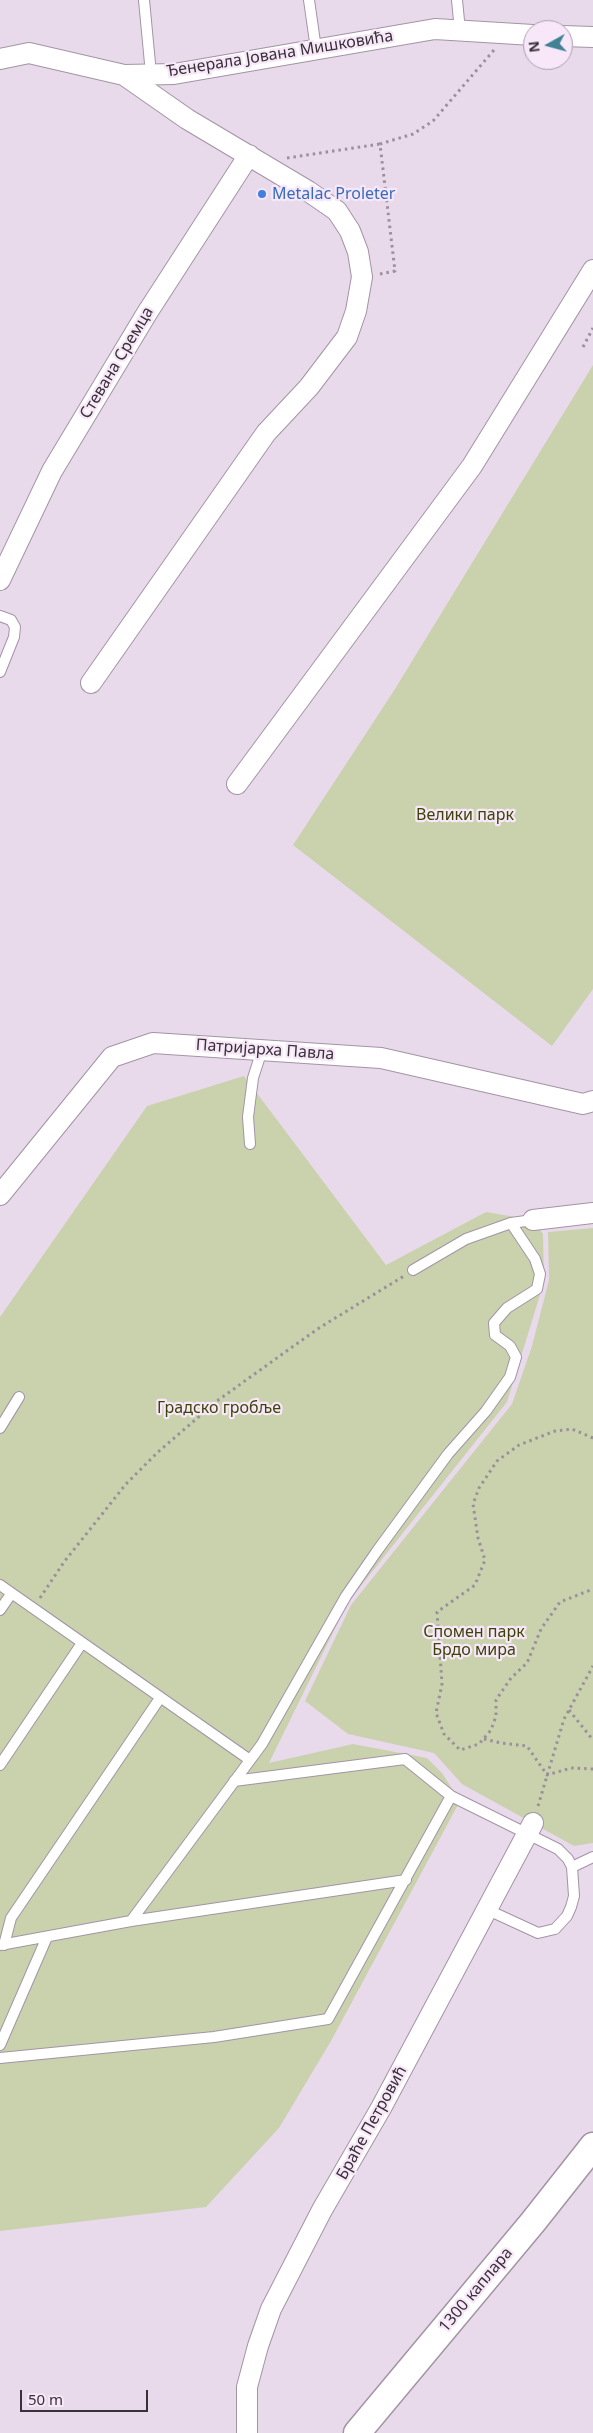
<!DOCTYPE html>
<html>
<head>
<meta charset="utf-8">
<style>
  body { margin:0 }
  #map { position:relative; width:593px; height:2433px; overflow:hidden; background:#e9daeb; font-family:"Noto Sans",sans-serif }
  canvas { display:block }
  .north { position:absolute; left:523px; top:20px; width:50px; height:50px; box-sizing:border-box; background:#f7e7f8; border:1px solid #ab9fab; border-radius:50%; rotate:263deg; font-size:14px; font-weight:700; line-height:20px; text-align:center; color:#383238 }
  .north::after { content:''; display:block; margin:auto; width:18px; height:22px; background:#418194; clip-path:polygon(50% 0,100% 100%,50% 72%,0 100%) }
  .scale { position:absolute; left:20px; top:2390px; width:128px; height:22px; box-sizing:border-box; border:2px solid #383238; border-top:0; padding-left:6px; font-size:15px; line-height:18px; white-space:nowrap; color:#383238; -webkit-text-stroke:4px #f7e7f8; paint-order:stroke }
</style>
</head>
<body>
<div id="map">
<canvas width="593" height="2433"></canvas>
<div class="north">N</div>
<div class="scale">50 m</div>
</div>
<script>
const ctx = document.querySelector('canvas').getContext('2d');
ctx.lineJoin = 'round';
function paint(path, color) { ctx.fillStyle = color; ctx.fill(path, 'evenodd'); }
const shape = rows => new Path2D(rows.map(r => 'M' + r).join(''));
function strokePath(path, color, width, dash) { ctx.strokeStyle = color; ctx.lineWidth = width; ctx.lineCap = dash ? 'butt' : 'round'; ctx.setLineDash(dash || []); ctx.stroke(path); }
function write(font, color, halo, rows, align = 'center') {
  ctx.font = font + ' "Noto Sans",sans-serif'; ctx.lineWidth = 4.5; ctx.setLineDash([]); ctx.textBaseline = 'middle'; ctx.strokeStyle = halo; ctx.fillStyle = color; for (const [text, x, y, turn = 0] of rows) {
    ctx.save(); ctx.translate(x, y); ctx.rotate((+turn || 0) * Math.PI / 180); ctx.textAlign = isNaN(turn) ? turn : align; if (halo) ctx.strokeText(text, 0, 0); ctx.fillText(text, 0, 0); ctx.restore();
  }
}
paint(shape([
  [593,365,593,989,552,1046,293,845,395,689],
  [244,1076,386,1265,486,1212,533,1220,543,1234,544,1282,507,1402,348,1602,269,1763,353,1744,427,1758,442,1773,460,1801,331,2041,279,2128,206,2207,0,2231,0,1317,147,1106],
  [593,1228,593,1843,574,1846,462,1784,434,1753,348,1734,305,1701,351,1605,512,1404,532,1346,549,1280,548,1232]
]), '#c9d2ad');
const service = shape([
  [144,0,151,74],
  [309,0,316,49],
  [457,0,460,31],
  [0,616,11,620,15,627,14,637,0,672],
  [250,1144,248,1117,253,1078,262,1050],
  [413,1270,466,1239,511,1223],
  [0,1428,19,1397],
  [0,1585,250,1760],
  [0,1610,11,1594],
  [0,1765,82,1643],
  [234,1781,405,1759,451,1796],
  [572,1867,593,1857],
  [131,1921,262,1744,346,1596,377,1551,448,1454,486,1411,510,1377,516,1357,510,1346,495,1335,494,1323,507,1308,537,1289,540,1274,535,1259,511,1223,533,1220],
  [0,1945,131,1921,406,1880],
  [4,1945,11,1918,160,1698],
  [0,2045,47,1937],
  [0,2058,214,2037,328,2019,451,1796,558,1849,568,1859,572,1867,574,1896,571,1907,567,1916,555,1929,538,1933,488,1910]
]);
const minor = shape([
  [563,36,593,37],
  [0,59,29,53,124,75,174,74,435,29,533,35],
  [0,580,52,471,147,313,249,155],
  [91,683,266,433,309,387,347,337,356,311,362,277,358,252,350,231,337,211,308,191,187,119,124,75],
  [237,784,472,466,593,270],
  [0,1195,112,1057,153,1043,381,1058,583,1104,593,1101],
  [533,1220,593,1213],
  [247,2433,247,2387,258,2346,271,2309,322,2210,381,2108,533,1823]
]);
const tertiary = shape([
  [357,2433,533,2222,593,2146]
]);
strokePath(service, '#a394a5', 12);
strokePath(minor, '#a394a5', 22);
strokePath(tertiary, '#a394a5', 29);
strokePath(shape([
  [287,158,380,144],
  [380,274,395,271,380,144,413,134,433,121,494,50],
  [583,347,593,328],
  [593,1438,572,1429,555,1431,519,1445,497,1461,479,1488,473,1504,478,1538,485,1560,475,1585,437,1612,442,1684,436,1713,444,1734,460,1750,479,1744,491,1730,496,1716,496,1700,511,1678,527,1663,541,1629,560,1602,593,1589],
  [40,1598,64,1562,126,1484,158,1452,217,1401,288,1350,319,1328,404,1276],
  [569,1710,593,1740],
  [484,1739,501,1743,527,1746,547,1775,571,1768,593,1769],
  [538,1806,564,1719,593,1666]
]), '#9a8f9b', 3, [2.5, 4]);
strokePath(service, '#fff', 10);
strokePath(minor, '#fff', 20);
strokePath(tertiary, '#fff', 26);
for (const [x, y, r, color] of [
  [262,194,5,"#3f7fe0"]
]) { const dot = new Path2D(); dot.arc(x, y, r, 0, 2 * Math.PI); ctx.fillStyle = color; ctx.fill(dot); strokePath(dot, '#f7e7f8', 2); }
write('16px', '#383238', '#f7e7f8', [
  ["Ђенерала Јована Мишковића",280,54,-9],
  ["Стевана Сремца",117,363,-59],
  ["Патријарха Павла",265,1050,4],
  ["Браће Петровић",372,2123,-61],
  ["1300 каплара",476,2290,-50]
]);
write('16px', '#366cbe', '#f7e7f8', [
  ["Metalac Proleter",272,194]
], 'left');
write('16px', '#3a4405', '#f7e7f8', [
  ["Велики парк",465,815],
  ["Градско гробље",219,1408],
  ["Спомен парк",474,1632],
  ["Брдо мира",474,1650]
]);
</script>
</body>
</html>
